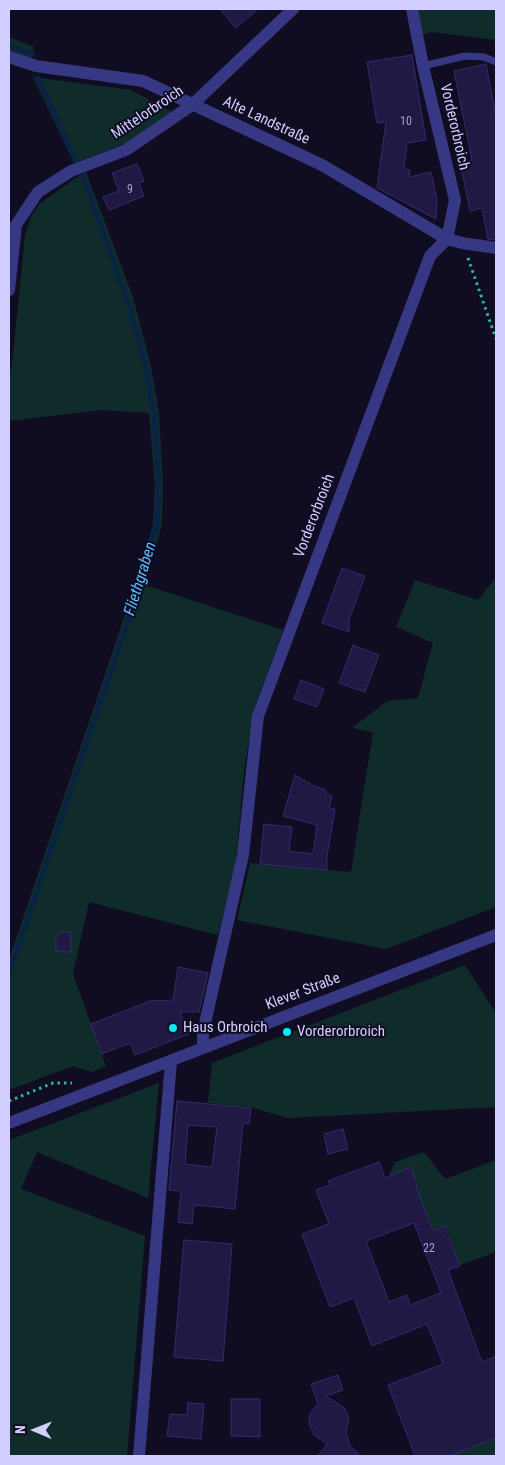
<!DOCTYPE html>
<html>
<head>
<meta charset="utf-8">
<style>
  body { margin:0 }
  #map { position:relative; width:505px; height:1465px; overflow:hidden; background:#100d22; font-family:"Roboto Condensed",sans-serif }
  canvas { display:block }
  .frame { position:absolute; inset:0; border:10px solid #d2ceff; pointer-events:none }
  .north { position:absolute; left:10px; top:1405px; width:50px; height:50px; -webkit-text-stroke:4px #100d22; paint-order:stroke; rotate:271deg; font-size:14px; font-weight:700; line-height:20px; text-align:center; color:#d2ceff }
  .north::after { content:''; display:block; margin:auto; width:18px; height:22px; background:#d2ceff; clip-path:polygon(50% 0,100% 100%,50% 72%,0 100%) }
</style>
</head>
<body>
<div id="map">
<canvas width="505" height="1465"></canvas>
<div class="frame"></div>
<div class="north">N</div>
</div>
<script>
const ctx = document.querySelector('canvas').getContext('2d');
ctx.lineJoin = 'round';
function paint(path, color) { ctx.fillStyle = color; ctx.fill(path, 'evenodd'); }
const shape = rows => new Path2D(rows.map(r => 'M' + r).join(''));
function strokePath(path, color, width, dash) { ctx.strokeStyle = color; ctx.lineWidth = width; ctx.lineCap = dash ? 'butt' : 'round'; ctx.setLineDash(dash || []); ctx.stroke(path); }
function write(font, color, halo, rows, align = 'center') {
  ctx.font = font + ' "Roboto Condensed",sans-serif'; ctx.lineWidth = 4; ctx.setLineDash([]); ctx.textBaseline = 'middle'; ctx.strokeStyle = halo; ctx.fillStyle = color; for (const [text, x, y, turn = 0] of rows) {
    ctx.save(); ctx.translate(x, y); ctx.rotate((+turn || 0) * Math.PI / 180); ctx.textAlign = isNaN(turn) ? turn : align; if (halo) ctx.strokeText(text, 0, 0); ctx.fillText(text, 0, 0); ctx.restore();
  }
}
paint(shape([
  [416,9,496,9,496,40,432,32,422,35],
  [9,37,34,47,31,59,9,51],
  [33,77,131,90,172,112,126,143,74,163],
  [86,172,133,297,150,362,159,413,163,483,162,524,145,585,283,630,254,709,244,771,236,861,218,935,89,902,73,974,106,1066,92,1072,73,1066,9,1090,9,960,136,582,153,525,155,485,149,413,101,410,9,421,9,378,12,365,25,235,31,217,39,204,79,176],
  [496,577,496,907,386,949,237,920,250,863,351,872,373,732,352,728,387,701,418,698,433,643,396,627,415,580,478,600],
  [465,965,496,1013,496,1107,287,1118,251,1107,208,1103,212,1063],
  [159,1083,148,1198,37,1152,21,1189,145,1236,127,1456,9,1456,9,1140],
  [424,1152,445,1179,496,1160,496,1252,460,1265,446,1226,433,1230,416,1187,418,1184,416,1180,413,1178,402,1179,399,1172,389,1176,395,1162],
  [496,1438,496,1456,450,1456]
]), '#102c2a');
strokePath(shape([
  [9,46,33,54],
  [38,78,76,161],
  [9,974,139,589,157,524,159,482,154,413,145,363,129,306,83,176]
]), '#0a2244', 5);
const building = shape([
  [220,9,258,9,236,28,220,9],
  [412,55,426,140,407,143,404,169,410,170,409,177,431,172,437,200,436,219,377,188,386,122,377,123,367,62,412,55],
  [486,64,496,117,496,240,488,239,482,208,470,211,460,162,472,160,454,71,486,64],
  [137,164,144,181,139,183,144,196,109,210,103,197,119,191,112,173,137,164],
  [342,568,365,576,349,620,349,632,322,623,342,568],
  [353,645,379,655,365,692,339,683,353,645],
  [301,680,324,689,317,707,294,699,301,680],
  [295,775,312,785,326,790,326,794,332,796,329,808,335,809,327,856,327,870,260,864,264,824,292,827,289,851,313,854,317,825,283,816,295,775],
  [61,932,71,932,71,952,56,951,56,936,61,932],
  [178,967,208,973,199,1012,180,1012,189,1034,135,1055,130,1043,102,1054,91,1024,150,1001,173,1000,178,967],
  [177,1101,251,1108,249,1124,243,1123,235,1209,194,1205,192,1224,178,1222,181,1191,169,1190,177,1101],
  [188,1125,217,1127,212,1167,185,1164,188,1125],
  [343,1129,348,1149,328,1154,324,1134,343,1129],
  [379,1162,385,1178,411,1167,417,1184,416,1187,433,1231,445,1226,460,1266,448,1270,482,1362,496,1356,496,1438,449,1456,415,1456,388,1385,443,1364,427,1324,372,1346,354,1298,330,1307,302,1234,329,1224,316,1190,330,1185,328,1181,379,1162],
  [414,1223,441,1293,410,1305,407,1295,389,1302,366,1241,414,1223],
  [184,1240,232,1244,223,1361,174,1357,184,1240],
  [338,1375,343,1390,326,1396,344,1408,349,1418,346,1431,350,1446,362,1456,318,1456,327,1444,314,1435,309,1423,310,1413,318,1404,311,1384,338,1375],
  [231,1399,260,1399,260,1437,231,1436,231,1399],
  [188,1403,204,1404,201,1439,167,1436,170,1414,187,1415,188,1403]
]);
paint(building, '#1f1944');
strokePath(building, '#352a70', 1);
strokePath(shape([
  [468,258,496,339],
  [9,1101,53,1083,72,1083]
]), '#2bb6a7', 3, [2.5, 4]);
strokePath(shape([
  [423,66,465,56,484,57,496,62]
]), '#373883', 7);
strokePath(shape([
  [9,57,36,66,143,81,322,165,447,239,462,243,496,248],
  [9,290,16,225,38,192,71,171,126,150,192,105,293,9],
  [139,1456,171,1061]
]), '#373883', 12);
strokePath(shape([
  [203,1048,203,1032,243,855,258,716,430,256,447,239,455,200,423,66,412,9],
  [9,1123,496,935]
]), '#373883', 12);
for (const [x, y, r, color] of [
  [173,1028,5,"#00ecf9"],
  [287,1032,5,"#00ecf9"]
]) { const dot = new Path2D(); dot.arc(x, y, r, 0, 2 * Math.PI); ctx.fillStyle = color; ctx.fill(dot); strokePath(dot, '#100d22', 2); }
write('12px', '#a5a1d0', null, [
  ["10",406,122],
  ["9",130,190],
  ["22",429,1249]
]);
write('15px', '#d2ceff', '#100d22', [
  ["Mittelorbroich",148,113,-34],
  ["Alte Landstraße",266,121,25],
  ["Vorderorbroich",454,127,77],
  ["Vorderorbroich",315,516,-69],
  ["Klever Straße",303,992,-21]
]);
write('15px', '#d2ceff', '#100d22', [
  ["Haus Orbroich",183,1028],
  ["Vorderorbroich",297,1032]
], 'left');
write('italic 16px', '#5cbcff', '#100d22', [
  ["Fliethgraben",141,579,-73]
]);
</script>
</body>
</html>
